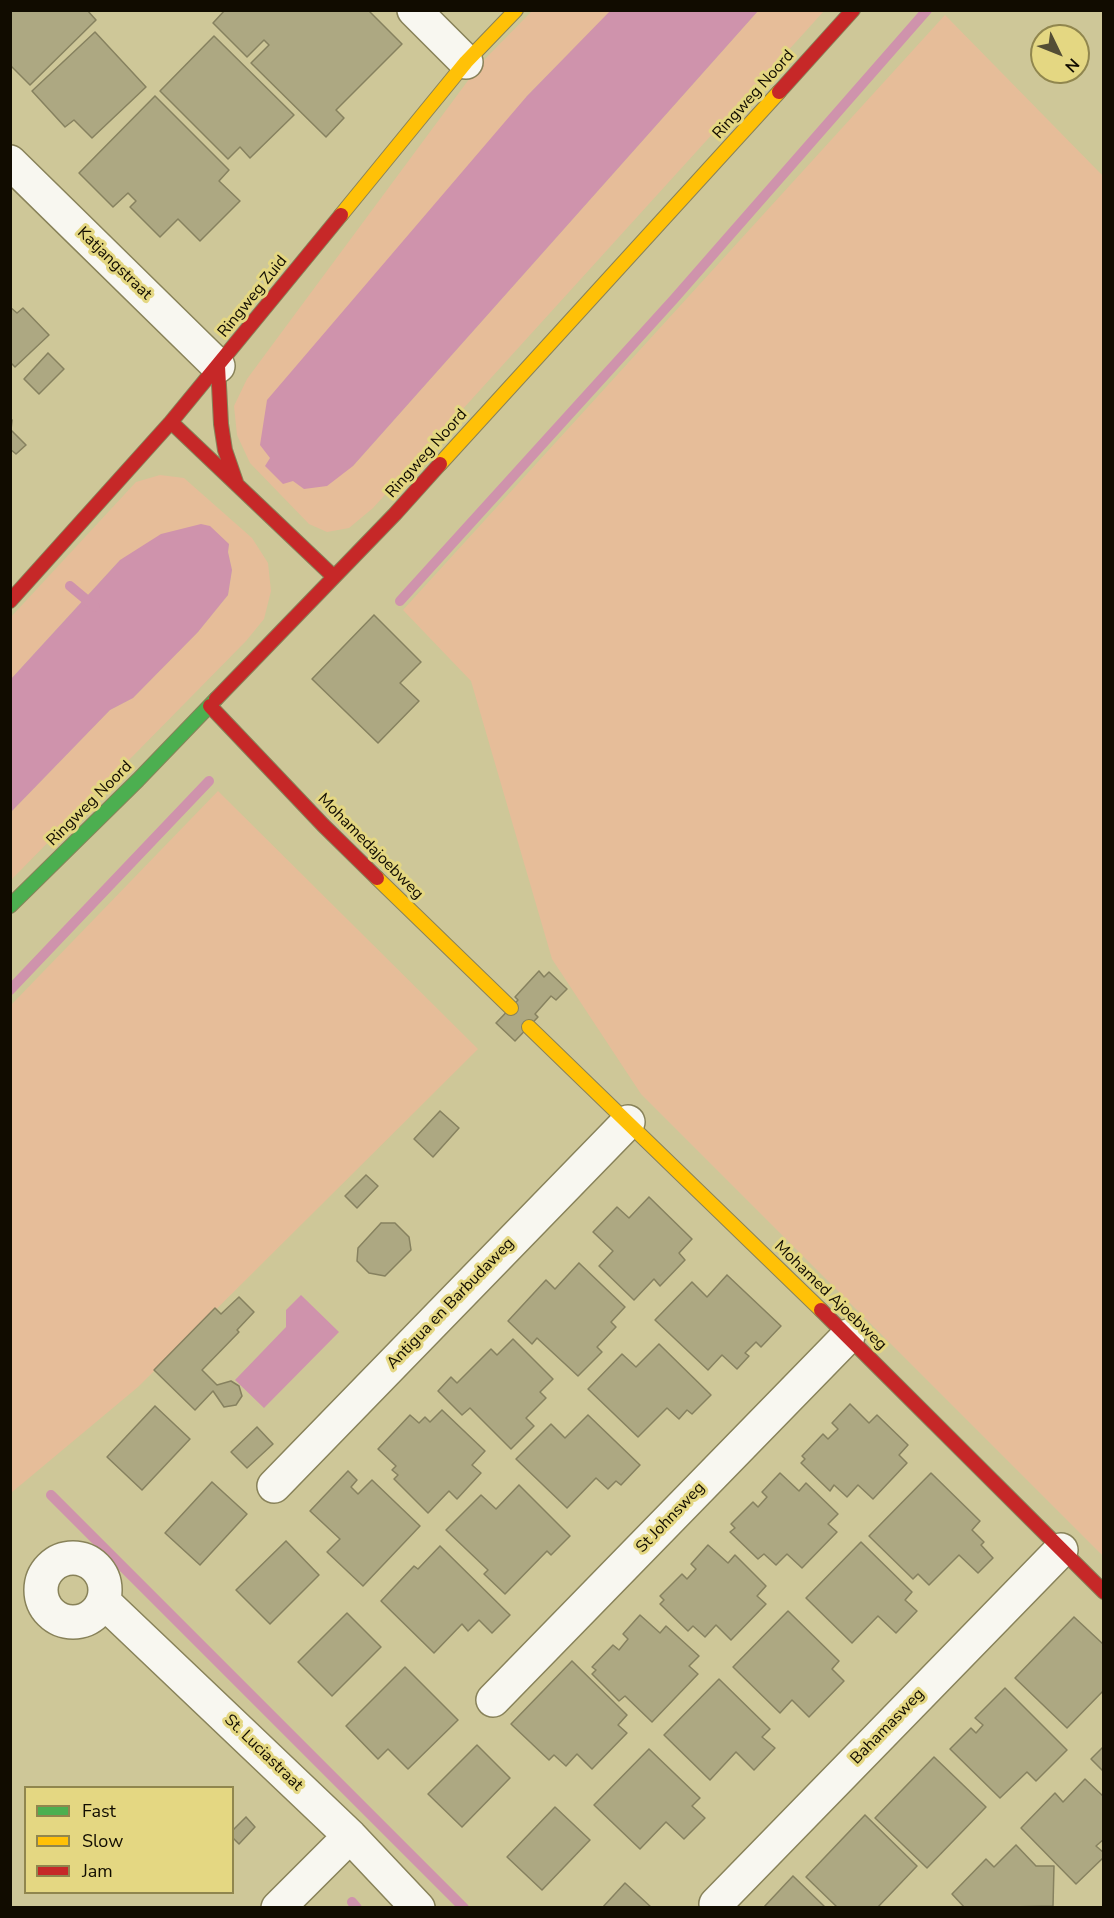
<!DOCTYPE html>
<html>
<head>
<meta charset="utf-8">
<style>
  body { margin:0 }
  #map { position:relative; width:1114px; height:1918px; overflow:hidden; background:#cec798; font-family:"Nunito Sans",sans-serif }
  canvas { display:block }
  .frame { position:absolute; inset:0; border:12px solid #110c00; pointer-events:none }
  .legend { position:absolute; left:24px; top:1786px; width:210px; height:108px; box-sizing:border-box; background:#e4d782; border:2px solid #90864e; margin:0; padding:8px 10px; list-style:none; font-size:18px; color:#110c00 }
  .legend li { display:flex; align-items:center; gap:12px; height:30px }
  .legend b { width:30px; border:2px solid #90864e }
  .north { position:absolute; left:1030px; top:24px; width:60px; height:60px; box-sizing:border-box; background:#e4d782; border:2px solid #90864e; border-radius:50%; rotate:133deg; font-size:16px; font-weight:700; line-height:24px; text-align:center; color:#110c00 }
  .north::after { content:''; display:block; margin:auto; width:21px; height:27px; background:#534d35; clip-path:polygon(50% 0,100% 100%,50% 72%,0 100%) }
</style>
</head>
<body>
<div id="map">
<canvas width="1114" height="1918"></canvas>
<div class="frame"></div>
<ul class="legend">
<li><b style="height:8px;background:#4caf50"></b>Fast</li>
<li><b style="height:8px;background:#ffc107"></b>Slow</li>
<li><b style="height:8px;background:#c62828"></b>Jam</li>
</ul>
<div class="north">N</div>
</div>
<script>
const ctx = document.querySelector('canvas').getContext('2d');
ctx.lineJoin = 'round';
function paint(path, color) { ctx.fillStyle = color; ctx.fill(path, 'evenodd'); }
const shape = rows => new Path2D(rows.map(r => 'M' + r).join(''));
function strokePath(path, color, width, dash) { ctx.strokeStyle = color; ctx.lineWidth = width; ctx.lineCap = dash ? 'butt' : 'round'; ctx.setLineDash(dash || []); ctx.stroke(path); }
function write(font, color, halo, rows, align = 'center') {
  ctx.font = font + ' "Nunito Sans",sans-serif'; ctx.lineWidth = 6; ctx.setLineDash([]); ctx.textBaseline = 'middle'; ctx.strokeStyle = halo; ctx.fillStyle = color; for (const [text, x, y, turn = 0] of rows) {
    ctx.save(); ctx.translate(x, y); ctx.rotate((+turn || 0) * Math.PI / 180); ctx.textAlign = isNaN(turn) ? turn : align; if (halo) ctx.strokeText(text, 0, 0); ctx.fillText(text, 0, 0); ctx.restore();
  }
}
paint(shape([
  [532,11,611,11,527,96,293,481,353,466,758,11,824,11,373,508,349,528,327,532,309,524,250,463,237,435,234,406,247,379,481,63],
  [945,15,1103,176,1103,1556,641,1094,552,959,471,681,403,610],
  [160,475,184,478,252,538,268,563,271,591,264,619,246,641,11,880,11,812,110,710,133,698,198,632,228,595,232,570,228,552,229,544,120,560,11,679,10,618,136,482],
  [218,791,478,1049,138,1387,11,1493,11,1005]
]), '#e6bd99');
paint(shape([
  [611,10,758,11,353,466,327,486,304,489,293,481,283,484,265,466,270,458,260,445,267,400,527,96],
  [201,524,210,526,229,544,228,552,232,570,228,595,198,632,133,698,110,710,11,812,11,679,120,560,161,534],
  [301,1295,339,1332,264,1408,235,1380,286,1327,286,1310]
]), '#cf93ac');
strokePath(shape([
  [70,586,95,607],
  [400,601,674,299,927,10],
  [10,990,209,781],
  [51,1495,464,1908],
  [352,1902,357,1908]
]), '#cf93ac', 10);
const building = shape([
  [10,10,87,10,96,20,30,85,10,65,10,10],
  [225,10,368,10,402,44,336,110,344,118,326,137,251,63,269,45,264,40,247,57,213,23,225,10],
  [95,32,146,87,92,138,74,120,65,127,32,91,95,32],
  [214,36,294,115,250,158,240,147,228,159,160,91,214,36],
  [155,96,229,170,219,181,240,201,200,241,178,219,160,237,130,207,136,201,128,193,113,207,79,173,155,96],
  [10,307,17,313,23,308,49,335,15,367,10,362,10,307],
  [48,353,64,369,39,394,24,379,48,353],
  [10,418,12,420,11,430,26,445,16,454,10,449,10,418],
  [374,615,421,662,400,683,419,701,378,743,312,679,374,615],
  [539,971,544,977,549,972,567,989,556,1000,551,996,535,1014,538,1017,515,1041,496,1023,518,1000,515,997,539,971],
  [440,1111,459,1128,433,1157,414,1139,440,1111],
  [366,1175,378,1186,357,1208,345,1196,366,1175],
  [649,1197,692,1239,679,1253,685,1260,660,1286,654,1279,634,1300,599,1266,613,1251,593,1232,617,1207,629,1218,649,1197],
  [381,1223,395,1223,409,1237,411,1250,385,1276,369,1273,357,1261,358,1248,381,1223],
  [579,1263,625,1307,611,1322,616,1327,597,1347,602,1352,578,1376,537,1338,532,1344,508,1321,546,1280,555,1289,579,1263],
  [727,1275,781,1326,761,1347,756,1342,745,1353,749,1356,737,1369,722,1355,708,1370,655,1320,692,1282,707,1297,727,1275],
  [239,1297,254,1312,237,1330,239,1332,202,1370,217,1385,231,1381,239,1386,242,1396,236,1405,224,1407,213,1391,195,1410,154,1370,215,1308,221,1314,239,1297],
  [513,1339,553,1379,540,1392,546,1398,526,1418,534,1426,511,1449,470,1408,462,1415,438,1391,451,1377,457,1383,491,1349,497,1355,513,1339],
  [659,1344,711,1395,692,1414,687,1410,679,1419,667,1408,638,1437,588,1389,622,1354,636,1367,659,1344],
  [850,1404,869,1423,877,1415,908,1445,899,1455,907,1463,873,1499,858,1485,847,1497,834,1485,830,1491,801,1463,805,1459,802,1456,823,1434,828,1439,838,1429,832,1423,850,1404],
  [155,1406,190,1439,142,1490,107,1457,155,1406],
  [442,1410,485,1451,472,1465,481,1473,457,1499,449,1491,428,1513,394,1479,398,1475,392,1470,396,1466,378,1449,410,1415,419,1423,425,1417,430,1422,442,1410],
  [588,1415,640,1465,621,1485,616,1481,608,1489,596,1478,567,1508,516,1459,551,1424,565,1438,588,1415],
  [257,1427,273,1444,247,1468,231,1452,257,1427],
  [348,1471,357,1480,351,1487,358,1494,372,1480,420,1526,363,1586,327,1552,340,1539,310,1511,348,1471],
  [780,1473,799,1491,806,1483,838,1514,828,1524,837,1532,802,1568,787,1554,776,1565,764,1554,758,1559,730,1532,735,1528,731,1524,753,1502,758,1507,767,1497,762,1492,780,1473],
  [931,1473,980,1521,972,1530,984,1542,981,1545,993,1558,978,1573,959,1555,929,1585,918,1574,913,1579,869,1536,931,1473],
  [212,1482,247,1514,200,1565,165,1533,212,1482],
  [519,1485,570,1536,551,1555,547,1551,505,1594,484,1574,488,1570,446,1530,481,1495,496,1509,519,1485],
  [286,1541,319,1575,270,1624,236,1590,286,1541],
  [861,1542,912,1592,905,1600,917,1611,896,1633,878,1616,852,1643,806,1598,861,1542],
  [708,1545,728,1563,735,1555,766,1586,757,1596,766,1604,731,1640,716,1625,705,1637,693,1626,688,1631,660,1604,664,1600,660,1596,682,1574,687,1579,696,1569,691,1564,708,1545],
  [440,1546,510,1615,492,1633,479,1620,468,1631,462,1624,434,1653,381,1601,414,1566,418,1569,440,1546],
  [788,1611,839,1661,832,1669,844,1681,809,1717,792,1700,780,1713,733,1667,788,1611],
  [347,1613,381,1647,332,1696,298,1662,347,1613],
  [640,1615,660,1633,666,1626,699,1656,689,1666,698,1674,652,1722,625,1696,619,1701,592,1674,596,1670,592,1667,613,1645,619,1650,628,1639,623,1634,640,1615],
  [1074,1617,1104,1645,1104,1690,1067,1728,1015,1678,1074,1617],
  [572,1661,627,1715,618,1725,627,1733,592,1769,577,1754,566,1766,554,1755,549,1760,511,1724,572,1661],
  [405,1667,458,1720,408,1769,388,1749,378,1759,346,1726,405,1667],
  [719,1679,770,1729,762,1737,775,1748,754,1770,736,1752,710,1780,664,1735,719,1679],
  [1005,1688,1067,1750,1036,1781,1027,1772,1000,1798,950,1749,971,1728,976,1733,983,1725,975,1718,1005,1688],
  [477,1745,510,1778,462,1827,428,1794,477,1745],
  [1104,1746,1104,1772,1091,1759,1104,1746],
  [649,1749,700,1798,692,1806,705,1818,684,1839,666,1822,640,1849,594,1805,649,1749],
  [934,1757,986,1807,927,1868,875,1818,934,1757],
  [1085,1779,1104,1797,1104,1839,1096,1846,1104,1853,1104,1857,1076,1884,1021,1828,1055,1793,1063,1802,1085,1779],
  [555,1807,590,1840,542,1890,507,1857,555,1807],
  [865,1815,917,1866,877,1908,838,1908,806,1877,865,1815],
  [246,1817,255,1827,239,1844,232,1837,232,1831,246,1817],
  [1016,1845,1036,1866,1054,1866,1053,1906,965,1908,952,1894,986,1859,994,1867,1016,1845],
  [793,1876,826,1908,763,1908,793,1876],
  [625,1883,652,1908,602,1908,625,1883]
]);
paint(building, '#ada882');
strokePath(building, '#86815f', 1.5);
const street = shape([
  [414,10,466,62],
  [10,162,218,366],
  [274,1486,628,1122],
  '41 1590a32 32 0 1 1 64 0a32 32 0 1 1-64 0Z',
  [103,1601,350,1836,418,1908],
  [493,1700,848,1336],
  [716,1904,1061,1550],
  [278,1908,350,1836]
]);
const fast = shape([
  [10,906,138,780,216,699]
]);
const slow = shape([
  [341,215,466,62,516,10],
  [440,464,779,92],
  [377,878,511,1008],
  [529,1027,821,1310]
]);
const jam = shape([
  [779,92,853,10],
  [218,366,221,424,225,450,236,482],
  [171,422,334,577],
  [10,601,171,422,341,215],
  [216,699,395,514,440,464],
  [210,706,323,825,377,878],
  [821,1310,1104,1592]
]);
strokePath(street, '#888259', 36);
strokePath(fast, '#888259', 16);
strokePath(slow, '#888259', 16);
strokePath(jam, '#888259', 16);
strokePath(street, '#f8f7f0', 33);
strokePath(fast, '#4caf50', 14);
strokePath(slow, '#ffc107', 14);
strokePath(jam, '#c62828', 14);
write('16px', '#110c00', '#e4d782', [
  ["Ringweg Noord",754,95,-48],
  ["Katjangstraat",114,264,44],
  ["Ringweg Zuid",253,297,-51],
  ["Ringweg Noord",427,454,-48],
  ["Ringweg Noord",90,804,-45],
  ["Mohamedajoebweg",370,847,45],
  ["Mohamed Ajoebweg",830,1296,44],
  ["Antigua en Barbudaweg",451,1304,-46],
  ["St Johnsweg",671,1518,-46],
  ["Bahamasweg",888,1727,-46],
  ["St. Luciastraat",263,1753,44]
]);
</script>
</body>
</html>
